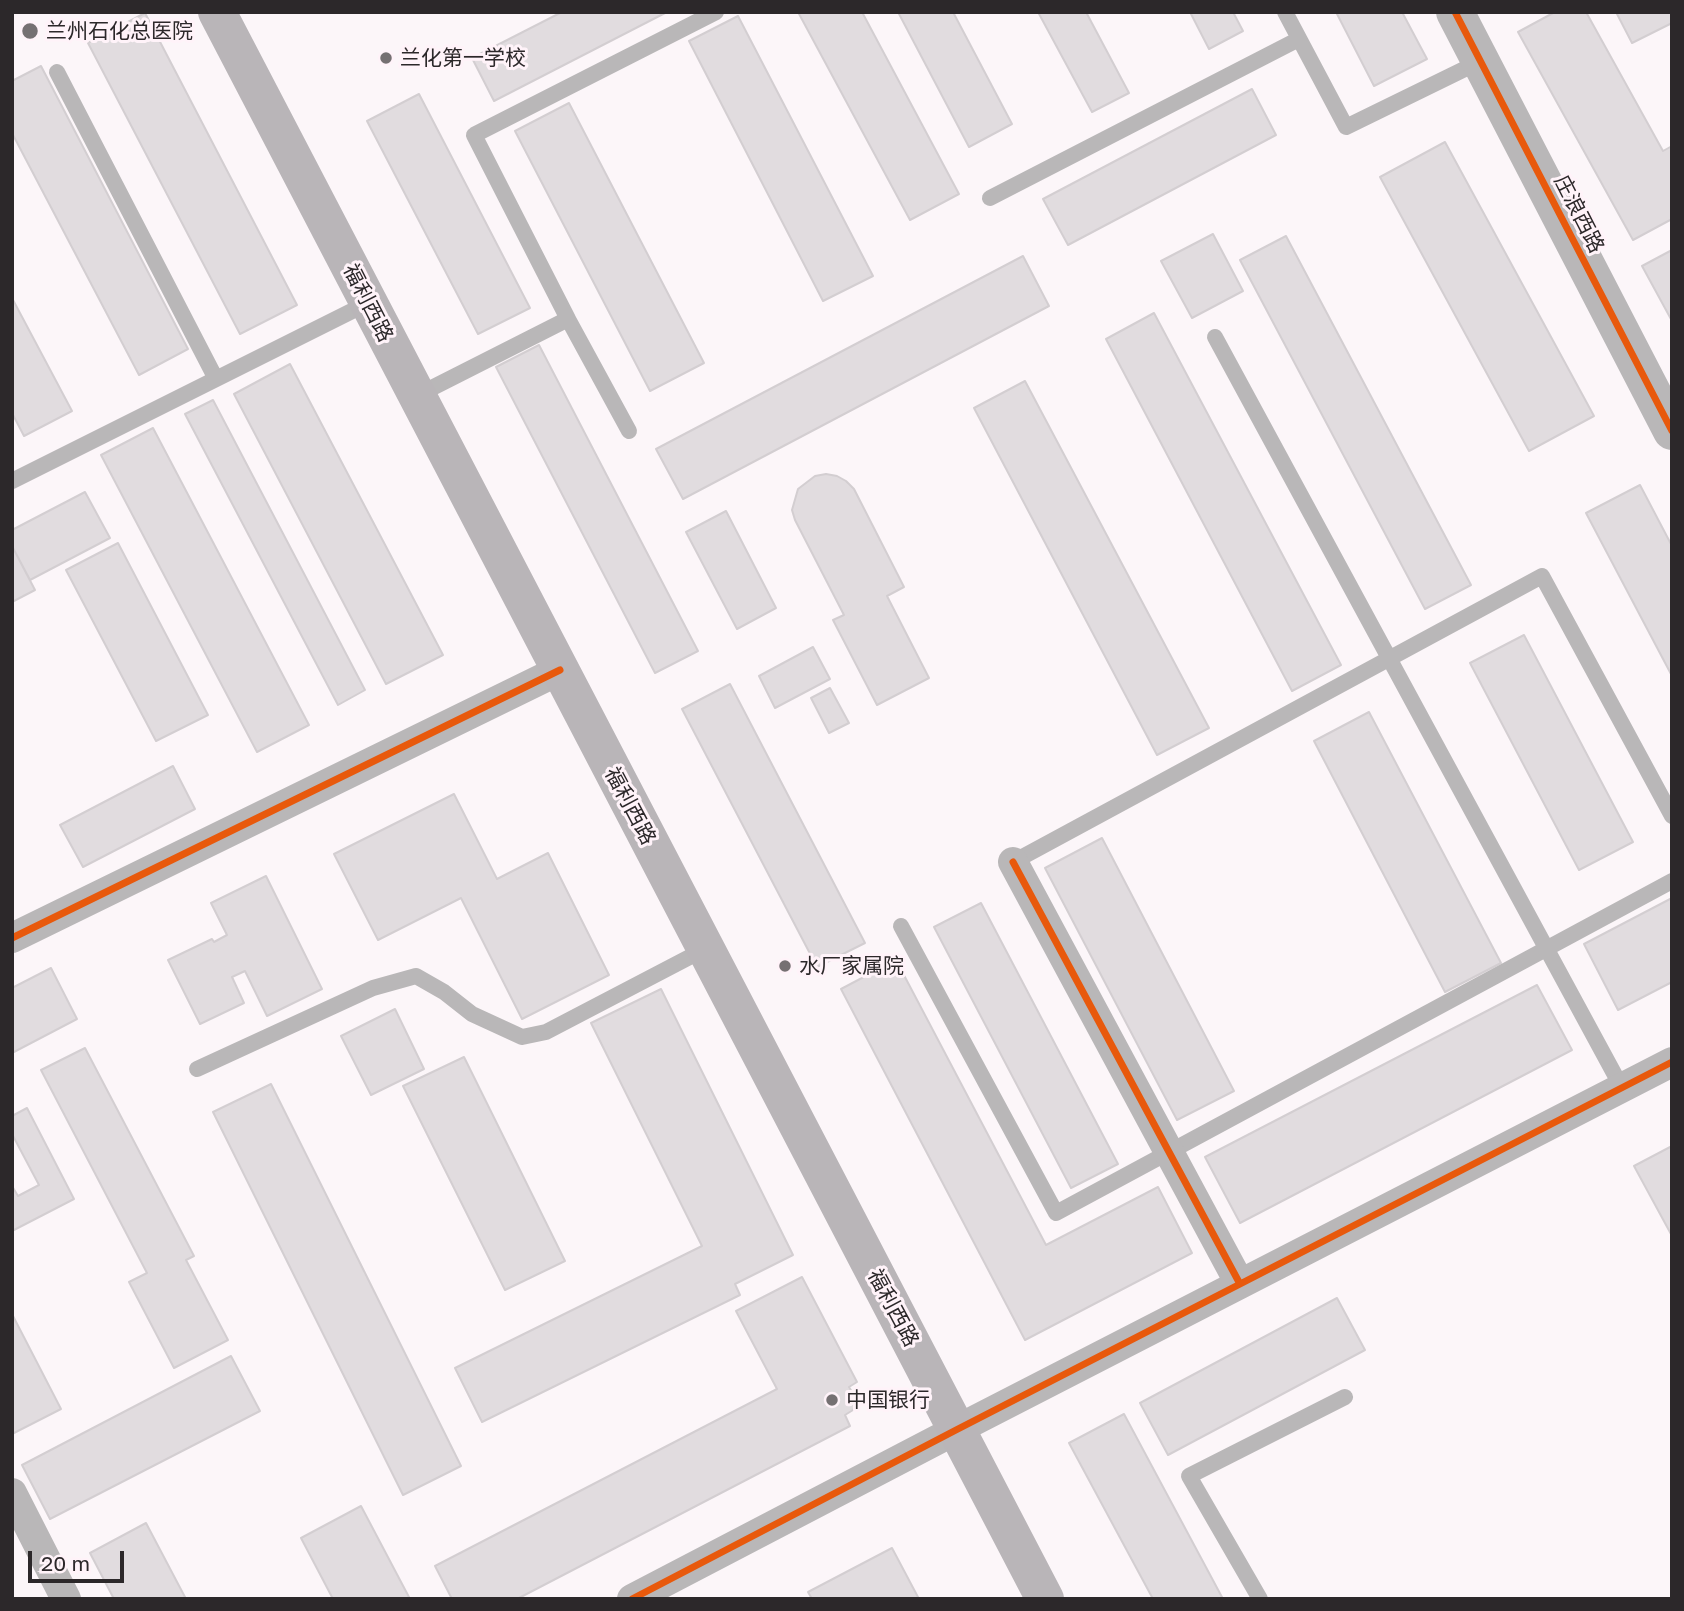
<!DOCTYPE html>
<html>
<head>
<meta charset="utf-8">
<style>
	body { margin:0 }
	#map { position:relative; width:1684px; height:1611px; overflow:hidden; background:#fcf6f9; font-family:"Golos Text",sans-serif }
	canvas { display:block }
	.frame { position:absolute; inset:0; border:14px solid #2c282a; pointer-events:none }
	.scale { position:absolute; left:28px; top:1551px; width:96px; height:32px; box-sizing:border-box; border:4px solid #2c282a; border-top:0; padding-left:9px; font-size:21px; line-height:24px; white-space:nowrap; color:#2c282a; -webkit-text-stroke:5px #fff3f9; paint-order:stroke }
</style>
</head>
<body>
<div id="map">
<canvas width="1684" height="1611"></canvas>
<div class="frame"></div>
<div class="scale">20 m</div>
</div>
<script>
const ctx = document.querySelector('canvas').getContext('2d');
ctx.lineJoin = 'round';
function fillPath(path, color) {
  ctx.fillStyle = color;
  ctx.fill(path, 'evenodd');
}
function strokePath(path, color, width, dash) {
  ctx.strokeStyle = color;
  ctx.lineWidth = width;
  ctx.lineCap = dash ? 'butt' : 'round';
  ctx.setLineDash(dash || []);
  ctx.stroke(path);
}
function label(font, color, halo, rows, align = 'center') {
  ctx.font = font + ' "Golos Text","Noto Sans SC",sans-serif';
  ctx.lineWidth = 6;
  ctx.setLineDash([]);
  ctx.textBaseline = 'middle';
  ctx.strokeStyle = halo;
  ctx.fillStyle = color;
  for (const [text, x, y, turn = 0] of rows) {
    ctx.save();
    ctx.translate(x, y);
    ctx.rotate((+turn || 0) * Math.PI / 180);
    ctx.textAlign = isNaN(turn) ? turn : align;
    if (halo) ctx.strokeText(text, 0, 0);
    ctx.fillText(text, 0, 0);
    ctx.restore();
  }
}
const building = new Path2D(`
	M 562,12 L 667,12 L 494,101 L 472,58 Z
	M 798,12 L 862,12 L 959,194 L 910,220 Z
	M 898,12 L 953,12 L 1012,124 L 969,147 Z
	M 1038,12 L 1086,12 L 1129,93 L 1092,112 Z
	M 1190,12 L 1233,12 L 1243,31 L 1209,49 Z
	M 1336,12 L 1402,12 L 1427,59 L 1374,86 Z
	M 1555,12 L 1586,12 L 1663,151 L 1672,146 L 1672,219 L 1633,240 L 1518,32 Z
	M 1616,12 L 1672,12 L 1672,23 L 1632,43 Z
	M 145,13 L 297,305 L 240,334 L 88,43 Z
	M 738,16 L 873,276 L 823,301 L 689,41 Z
	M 41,66 L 188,349 L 139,375 L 12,133 L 12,81 Z
	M 1252,89 L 1276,135 L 1068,245 L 1043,199 Z
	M 419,94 L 530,308 L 478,334 L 367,121 Z
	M 569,103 L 704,363 L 650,391 L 515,131 Z
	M 1445,142 L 1594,416 L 1529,451 L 1380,177 Z
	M 1213,234 L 1243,291 L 1192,318 L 1161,261 Z
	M 1286,236 L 1471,585 L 1425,609 L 1240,260 Z
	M 1672,250 L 1672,321 L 1642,266 Z
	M 1023,256 L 1049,306 L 683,499 L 656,449 Z
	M 12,298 L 72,411 L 24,436 L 12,413 Z
	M 1154,313 L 1341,665 L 1292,691 L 1106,339 Z
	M 539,345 L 698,651 L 655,673 L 496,367 Z
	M 290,364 L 443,655 L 386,684 L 234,394 Z
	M 1025,381 L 1209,728 L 1157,755 L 974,408 Z
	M 213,400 L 365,690 L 338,705 L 185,414 Z
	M 153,428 L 309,725 L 257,752 L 101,455 Z
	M 826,474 L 837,476 L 846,481 L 854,489 L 904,587 L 887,596 L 929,678 L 877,705 L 833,620 L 844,615 L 795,520 L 792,510 L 798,489 L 815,476 Z
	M 1640,485 L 1672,546 L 1672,676 L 1586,513 Z
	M 85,492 L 110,538 L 30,580 L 12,546 L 12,530 Z
	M 726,511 L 776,608 L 737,629 L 686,532 Z
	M 118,543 L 208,715 L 156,741 L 66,570 Z
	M 12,546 L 35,590 L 12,602 Z
	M 1524,635 L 1633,842 L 1579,870 L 1470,663 Z
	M 813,647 L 830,679 L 775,708 L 759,676 Z
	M 730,684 L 865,943 L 817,967 L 682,709 Z
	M 830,688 L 849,723 L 829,733 L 811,698 Z
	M 1369,712 L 1501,963 L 1445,992 L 1314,741 Z
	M 173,766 L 195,809 L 83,867 L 60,825 Z
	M 454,794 L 497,879 L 548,853 L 609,975 L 522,1019 L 461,898 L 378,940 L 334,854 Z
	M 1102,838 L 1234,1091 L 1177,1120 L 1045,868 Z
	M 266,876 L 322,989 L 267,1016 L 245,971 L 232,977 L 244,1003 L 200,1024 L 168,960 L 212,939 L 214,942 L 227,935 L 211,903 Z
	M 1672,898 L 1672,982 L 1618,1010 L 1584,944 Z
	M 981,903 L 1118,1164 L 1071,1188 L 934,927 Z
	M 896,960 L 1046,1245 L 1158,1187 L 1192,1253 L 1025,1340 L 841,989 Z
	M 51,968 L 77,1019 L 12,1053 L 12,988 Z
	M 1537,985 L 1572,1050 L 1240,1223 L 1205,1157 Z
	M 661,989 L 793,1255 L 735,1284 L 740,1295 L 482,1422 L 455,1368 L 702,1246 L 591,1023 Z
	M 395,1009 L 424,1069 L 371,1095 L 341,1036 Z
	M 85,1048 L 194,1256 L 186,1260 L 228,1340 L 174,1368 L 129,1282 L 147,1273 L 41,1070 Z
	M 464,1057 L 565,1261 L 505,1290 L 403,1086 Z
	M 271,1084 L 461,1466 L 403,1495 L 213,1112 Z
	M 27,1108 L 74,1199 L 12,1231 L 12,1186 L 18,1196 L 39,1185 L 12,1134 L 12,1116 Z
	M 1672,1146 L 1672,1236 L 1634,1166 Z
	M 802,1277 L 857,1382 L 849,1387 L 857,1400 L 853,1410 L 845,1415 L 850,1426 L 517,1599 L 452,1599 L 435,1566 L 777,1389 L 736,1311 Z
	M 1337,1298 L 1365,1350 L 1168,1455 L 1140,1403 Z
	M 12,1314 L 61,1409 L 12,1434 Z
	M 231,1356 L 260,1411 L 50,1519 L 22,1465 Z
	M 1124,1414 L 1223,1599 L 1153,1599 L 1069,1443 Z
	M 361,1506 L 410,1599 L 333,1599 L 301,1538 Z
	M 146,1523 L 186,1599 L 114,1599 L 90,1553 Z
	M 892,1548 L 919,1599 L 812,1599 L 808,1592 Z`);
fillPath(building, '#e1dcdf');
strokePath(building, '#d3ced1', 2);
strokePath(new Path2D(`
	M 1285,12 L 1346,127 L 1481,61
	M 57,72 L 216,379
	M 990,198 L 1299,39
	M 568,319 L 629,431
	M 1215,337 L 1622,1088
	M 416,396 L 568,319 L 474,135 L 716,12
	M 12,481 L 368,303
	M 1013,862 L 1542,576 L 1672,816
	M 901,926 L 1056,1213 L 1672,881
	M 197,1069 L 373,988 L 416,976 L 444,992 L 472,1014 L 522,1037 L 546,1032 L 705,949
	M 1260,1599 L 1189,1476 L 1345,1397`), '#b9b7b8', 16);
strokePath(new Path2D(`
	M 1013,862 L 1240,1284
	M 12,938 L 560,670
	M 12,1493 L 66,1599
	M 632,1599 L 956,1430 L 1672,1062`), '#b9b7b8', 30);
strokePath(new Path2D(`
	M 1455,12 L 1672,431`), '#b9b7b8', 38);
strokePath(new Path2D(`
	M 217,12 L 1045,1599`), '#b9b5b8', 38);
strokePath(new Path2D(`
	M 1455,12 L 1672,431
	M 1013,862 L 1240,1284
	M 12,938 L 560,670
	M 632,1599 L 956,1430 L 1672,1062`), '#e8590c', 7);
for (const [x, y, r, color] of [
	[30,31,9,"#757072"],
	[386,58,7,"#757072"],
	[785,966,7,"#757072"],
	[832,1400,7,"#757072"]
]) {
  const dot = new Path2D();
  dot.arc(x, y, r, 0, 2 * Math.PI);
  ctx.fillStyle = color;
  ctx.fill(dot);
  strokePath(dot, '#fff3f9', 2.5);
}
label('21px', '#2c282a', '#fff3f9', [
	["兰州石化总医院",46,31],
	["兰化第一学校",400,58],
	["水厂家属院",799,966],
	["中国银行",846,1400]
], 'left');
label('21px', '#2c282a', '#fff3f9', [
	["庄浪西路",1579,214,63],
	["福利西路",368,303,63],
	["福利西路",630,806,62],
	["福利西路",893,1308,62]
]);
</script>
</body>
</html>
